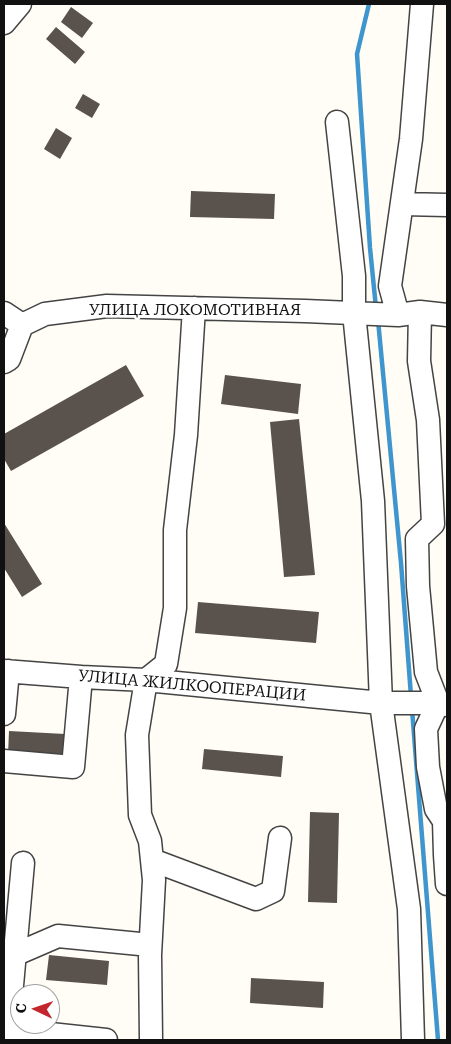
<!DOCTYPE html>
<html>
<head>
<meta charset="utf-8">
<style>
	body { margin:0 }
	#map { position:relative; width:451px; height:1044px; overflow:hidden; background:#fffdf5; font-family:"Roboto Serif",serif }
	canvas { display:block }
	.frame { position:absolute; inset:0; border:5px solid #111; pointer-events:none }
	.north { position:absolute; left:10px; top:984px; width:50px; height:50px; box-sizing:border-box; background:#fff; border:1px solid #a0a0a0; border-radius:50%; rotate:273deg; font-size:14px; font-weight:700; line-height:20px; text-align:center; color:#111 }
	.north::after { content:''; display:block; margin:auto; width:18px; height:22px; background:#c4262e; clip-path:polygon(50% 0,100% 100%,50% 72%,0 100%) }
</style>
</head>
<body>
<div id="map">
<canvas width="451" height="1044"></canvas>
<div class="frame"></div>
<div class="north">С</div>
</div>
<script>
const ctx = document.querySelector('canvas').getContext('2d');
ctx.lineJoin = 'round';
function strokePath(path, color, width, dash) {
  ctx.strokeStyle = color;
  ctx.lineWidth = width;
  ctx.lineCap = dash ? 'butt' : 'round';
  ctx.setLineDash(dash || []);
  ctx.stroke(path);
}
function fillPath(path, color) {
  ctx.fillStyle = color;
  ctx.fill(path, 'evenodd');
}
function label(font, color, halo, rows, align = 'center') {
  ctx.font = font + ' "Roboto Serif",serif';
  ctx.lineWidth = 5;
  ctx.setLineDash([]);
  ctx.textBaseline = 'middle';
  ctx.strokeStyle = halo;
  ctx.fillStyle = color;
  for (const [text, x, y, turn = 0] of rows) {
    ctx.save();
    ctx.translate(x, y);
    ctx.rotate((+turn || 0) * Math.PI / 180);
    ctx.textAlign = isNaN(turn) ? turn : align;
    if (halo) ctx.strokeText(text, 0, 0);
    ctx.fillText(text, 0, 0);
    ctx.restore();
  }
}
strokePath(new Path2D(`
	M 369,4 L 357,54 L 370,248 L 376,308
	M 378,320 L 401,563 L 411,696
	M 412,709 L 438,1040`), '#3f96cf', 4.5);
fillPath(new Path2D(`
	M 71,7 L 93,23 L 82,38 L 61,22 Z
	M 56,27 L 85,52 L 75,64 L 46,39 Z
	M 83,94 L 100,104 L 92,118 L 75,108 Z
	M 56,128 L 72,138 L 60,159 L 44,149 Z
	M 191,191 L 275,194 L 274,219 L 190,217 Z
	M 126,365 L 144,396 L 11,471 L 4,459 L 4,434 Z
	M 225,375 L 301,384 L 298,414 L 221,404 Z
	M 299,419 L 315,575 L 284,577 L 270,422 Z
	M 4,523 L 42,584 L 22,597 L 4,568 Z
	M 198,602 L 319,612 L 316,643 L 195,633 Z
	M 9,731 L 65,734 L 64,757 L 8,755 Z
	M 204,749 L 283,756 L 281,777 L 202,769 Z
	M 310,812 L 339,813 L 337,903 L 308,902 Z
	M 49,955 L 109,961 L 107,985 L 46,980 Z
	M 251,978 L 324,982 L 323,1008 L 250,1003 Z`), '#5a524d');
const minor = new Path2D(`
	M 4,23 L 20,4
	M 337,122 L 354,276 L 354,313 L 373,501 L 381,703 L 409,909 L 413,1040
	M 402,204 L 447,205
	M 420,312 L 419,361 L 428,420 L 433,524 L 417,539 L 418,586 L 426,672 L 438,703 L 426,729 L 428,767 L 436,809 L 444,821 L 445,855 L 447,884
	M 4,313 L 22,325
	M 398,315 L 390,286 L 411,139 L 422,4
	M 4,362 L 9,359 L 22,325 L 45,314 L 107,306 L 305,311 L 398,315 L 420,312 L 447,315
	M 4,671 L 81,677 L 146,680 L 381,703 L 438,703 L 447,705
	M 4,714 L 8,671
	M 4,761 L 73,767 L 81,677
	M 152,860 L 256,899 L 273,891 L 280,838
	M 14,955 L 58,936 L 150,945
	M 4,1029 L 106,1040
	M 8,1030 L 23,863
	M 151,1040 L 150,955 L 154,880 L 150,841 L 140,815 L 137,735 L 146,680 L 166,664 L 175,608 L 175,530 L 186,435 L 194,308`);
strokePath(minor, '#444', 25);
strokePath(minor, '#fff', 22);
label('16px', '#111', '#fff', [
	["УЛИЦА ЛОКОМОТИВНАЯ",195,310],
	["УЛИЦА ЖИЛКООПЕРАЦИИ",192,686,5]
]);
</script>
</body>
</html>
